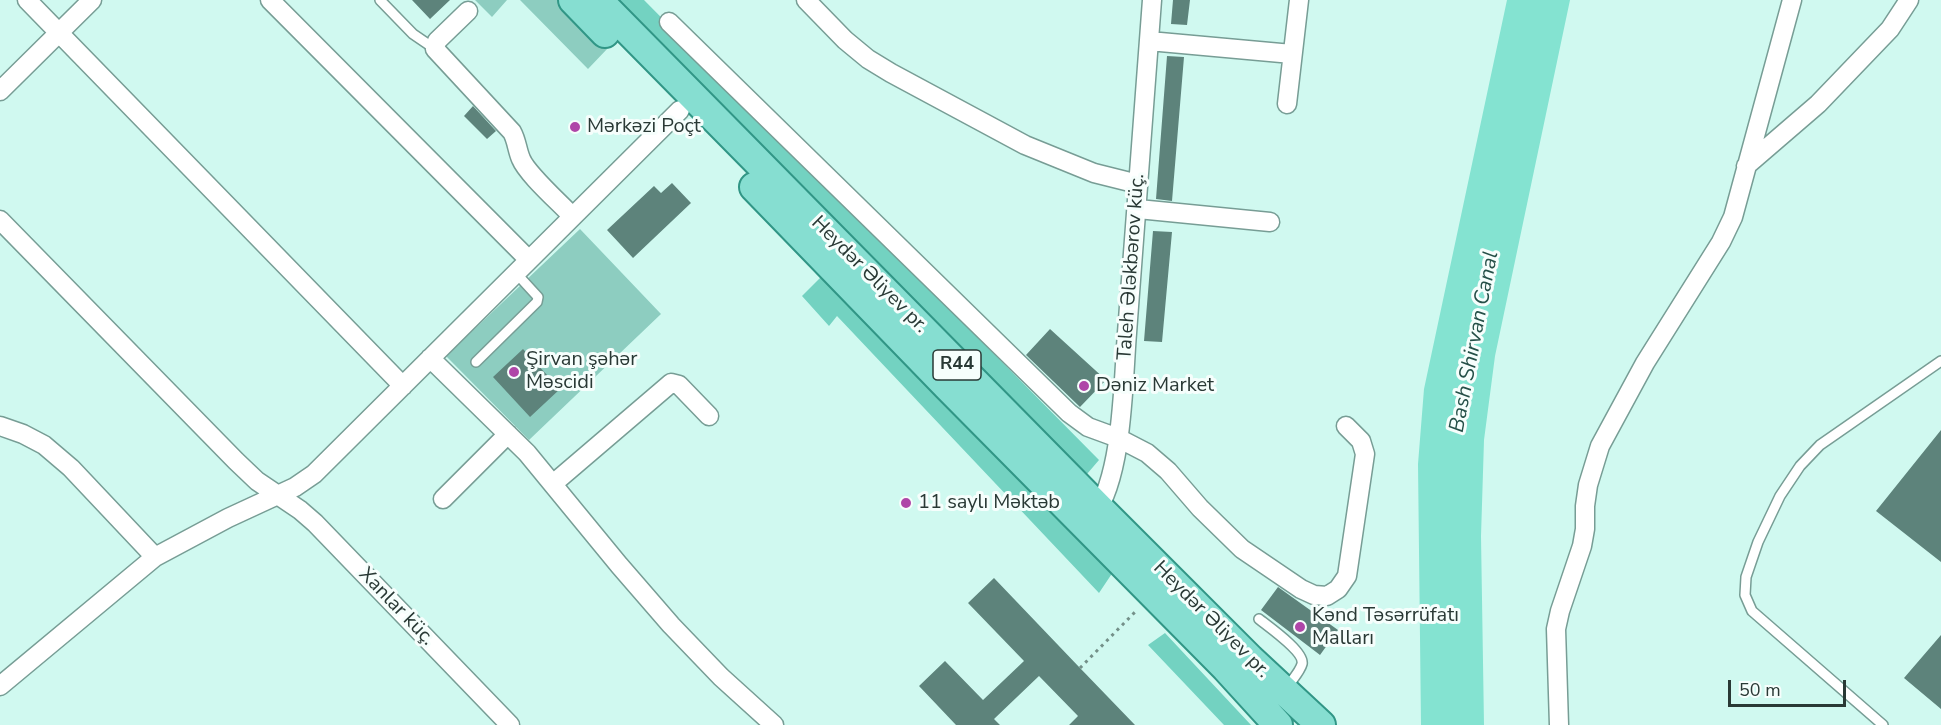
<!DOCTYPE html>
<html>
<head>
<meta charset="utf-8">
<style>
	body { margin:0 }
	#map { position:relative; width:1941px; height:725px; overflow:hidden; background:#d0f9f0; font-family:"Nunito Sans",sans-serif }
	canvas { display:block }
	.scale { position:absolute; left:1728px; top:680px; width:118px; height:27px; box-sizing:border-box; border:3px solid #293935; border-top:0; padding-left:8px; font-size:18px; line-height:21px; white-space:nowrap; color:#293935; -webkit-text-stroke:4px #f6fefc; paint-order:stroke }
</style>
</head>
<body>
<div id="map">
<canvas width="1941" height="725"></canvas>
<div class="scale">50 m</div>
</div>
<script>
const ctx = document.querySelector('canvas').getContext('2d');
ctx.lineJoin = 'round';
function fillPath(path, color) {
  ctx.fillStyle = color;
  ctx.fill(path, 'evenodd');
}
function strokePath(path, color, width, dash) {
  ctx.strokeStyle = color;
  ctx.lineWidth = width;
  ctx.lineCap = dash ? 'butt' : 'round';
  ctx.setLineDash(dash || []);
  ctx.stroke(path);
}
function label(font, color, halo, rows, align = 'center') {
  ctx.font = font + ' "Nunito Sans",sans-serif';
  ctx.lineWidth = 6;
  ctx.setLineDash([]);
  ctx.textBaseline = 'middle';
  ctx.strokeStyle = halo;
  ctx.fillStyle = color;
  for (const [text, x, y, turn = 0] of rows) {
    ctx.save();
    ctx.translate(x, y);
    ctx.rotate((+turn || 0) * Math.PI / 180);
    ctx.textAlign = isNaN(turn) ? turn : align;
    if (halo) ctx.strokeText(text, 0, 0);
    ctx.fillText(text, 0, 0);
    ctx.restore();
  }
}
fillPath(new Path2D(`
	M 475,0 L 507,0 L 492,17 Z
	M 520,0 L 561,0 L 608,48 L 588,69 Z
	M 580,229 L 661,314 L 529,440 L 446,356 Z`), '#8dcdc0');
fillPath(new Path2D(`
	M 609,0 L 644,0 L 1099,460 L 1081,481 Z
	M 822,276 L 1113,572 L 1099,593 L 837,316 L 829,326 L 802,296 Z
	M 1165,633 L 1251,725 L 1224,725 L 1148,645 Z`), '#73d2c1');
fillPath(new Path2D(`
	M 1507,0 L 1570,0 L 1495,356 L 1484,440 L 1481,536 L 1484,725 L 1421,725 L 1418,464 L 1424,389 Z`), '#84e3d1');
fillPath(new Path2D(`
	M 412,0 L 450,0 L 430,19 Z
	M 1173,0 L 1190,0 L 1187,25 L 1171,24 Z
	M 1167,56 L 1184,57 L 1172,201 L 1156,199 Z
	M 473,106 L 496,131 L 487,139 L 464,116 Z
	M 672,183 L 691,203 L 633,258 L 607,230 L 654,186 L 661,193 Z
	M 1153,231 L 1172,232 L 1162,342 L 1144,341 Z
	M 1050,329 L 1106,380 L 1080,407 L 1026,355 Z
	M 523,349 L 560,389 L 530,417 L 493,377 Z
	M 1941,430 L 1941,562 L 1876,511 Z
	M 994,578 L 1080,668 L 1135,725 L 1069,725 L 1078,716 L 1039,676 L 994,719 L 1000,725 L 956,725 L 919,686 L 945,661 L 983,700 L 1024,661 L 968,603 Z
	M 1278,587 L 1338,630 L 1320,655 L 1261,610 Z
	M 1941,635 L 1941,709 L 1904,678 Z`), '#5d837b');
const lane = new Path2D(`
	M 380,0 L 413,34 L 435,49
	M 476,362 L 537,302 L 538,297 L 516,273
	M 1259,619 C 1269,627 1305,652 1302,664 C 1300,672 1290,682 1286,689
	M 1883,725 L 1752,611 L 1745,595 L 1746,577 L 1758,542 L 1780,496 L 1800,466 L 1820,445 L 1941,361`);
const street = new Path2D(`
	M 27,0 L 403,386
	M 270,0 L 528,259
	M 806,0 L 845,40 L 868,59 L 891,73 L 1025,145 L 1094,173 L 1138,184
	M 468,11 L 437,41 L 435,49 L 512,132 C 517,141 517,150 521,159 C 527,174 560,203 572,216
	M 669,22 L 1069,413 L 1088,427 L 1118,438 L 1147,453 L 1168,471 L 1200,508 L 1242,549 L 1301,589 L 1314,595 L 1327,596 L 1338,589 L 1347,576 L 1365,454 L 1361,441 L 1346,426
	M 1149,41 L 1292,54
	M 0,91 L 92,0
	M 1287,104 L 1299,0
	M 1746,166 L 1818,104 L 1890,29 L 1909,0
	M 1138,209 L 1270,222
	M 0,220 L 236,461 L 257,481 L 300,510 L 315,523 L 510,725
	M 430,358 L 527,453 L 619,565 L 671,625 L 721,677 L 774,725
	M 0,426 L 23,434 L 44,445 L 71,468 L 155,557
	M 554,483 L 671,383 L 679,385 L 709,416
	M 443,499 L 508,434
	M 1094,515 C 1123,475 1123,383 1127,333 C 1136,222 1143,111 1152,0
	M 0,686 L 155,557 L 228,518 L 295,487 L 314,474 L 680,110
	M 1559,725 L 1556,629 L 1560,611 L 1582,546 L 1585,529 L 1585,506 L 1588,485 L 1600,446 L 1645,363 L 1721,242 L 1733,217 L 1792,0`);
const primary = new Path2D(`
	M 573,0 L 605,33
	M 598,0 L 1099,508 L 1250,659 L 1321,725
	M 754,187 L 947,386 L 1226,668 L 1278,725`);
strokePath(lane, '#779d95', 12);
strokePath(street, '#779d95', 21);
strokePath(primary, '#319686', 32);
strokePath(new Path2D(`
	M 1080,668 L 1137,610`), '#749089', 3, [3, 4.5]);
strokePath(lane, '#fff', 9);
strokePath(street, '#fff', 18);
strokePath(primary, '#86ded1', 28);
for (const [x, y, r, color] of [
	[575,127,6,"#af46a8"],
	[514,372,6,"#af46a8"],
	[1084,386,6,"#af46a8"],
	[906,503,6,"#af46a8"],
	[1300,627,6,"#af46a8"]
]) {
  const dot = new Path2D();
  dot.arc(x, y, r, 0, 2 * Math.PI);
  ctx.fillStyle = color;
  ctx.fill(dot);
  strokePath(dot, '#f6fefc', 2);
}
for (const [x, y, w] of [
	[957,365,48]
]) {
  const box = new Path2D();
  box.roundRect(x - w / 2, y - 15, w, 30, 4.5);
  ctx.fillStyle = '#f6fefc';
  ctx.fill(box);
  strokePath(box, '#293935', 1.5);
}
label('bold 18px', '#293935', null, [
	["R44",957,365]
]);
label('20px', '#293935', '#f6fefc', [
	["Mərkəzi Poçt",587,127],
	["Şirvan şəhər",526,360],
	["Məscidi",526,383],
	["Dəniz Market",1096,386],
	["11 saylı Məktəb",918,503],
	["Kənd Təsərrüfatı",1312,616],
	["Malları",1312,639]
], 'left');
label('20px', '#293935', '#f6fefc', [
	["Taleh Ələkbərov küç.",1132,267,-86],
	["Heydər Əliyev pr.",869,275,45],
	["Xanlar küç.",396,607,46],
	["Heydər Əliyev pr.",1211,620,45]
]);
label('italic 21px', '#255048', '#f6fefc', [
	["Bash Shirvan Canal",1475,342,-79]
]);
</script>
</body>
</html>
